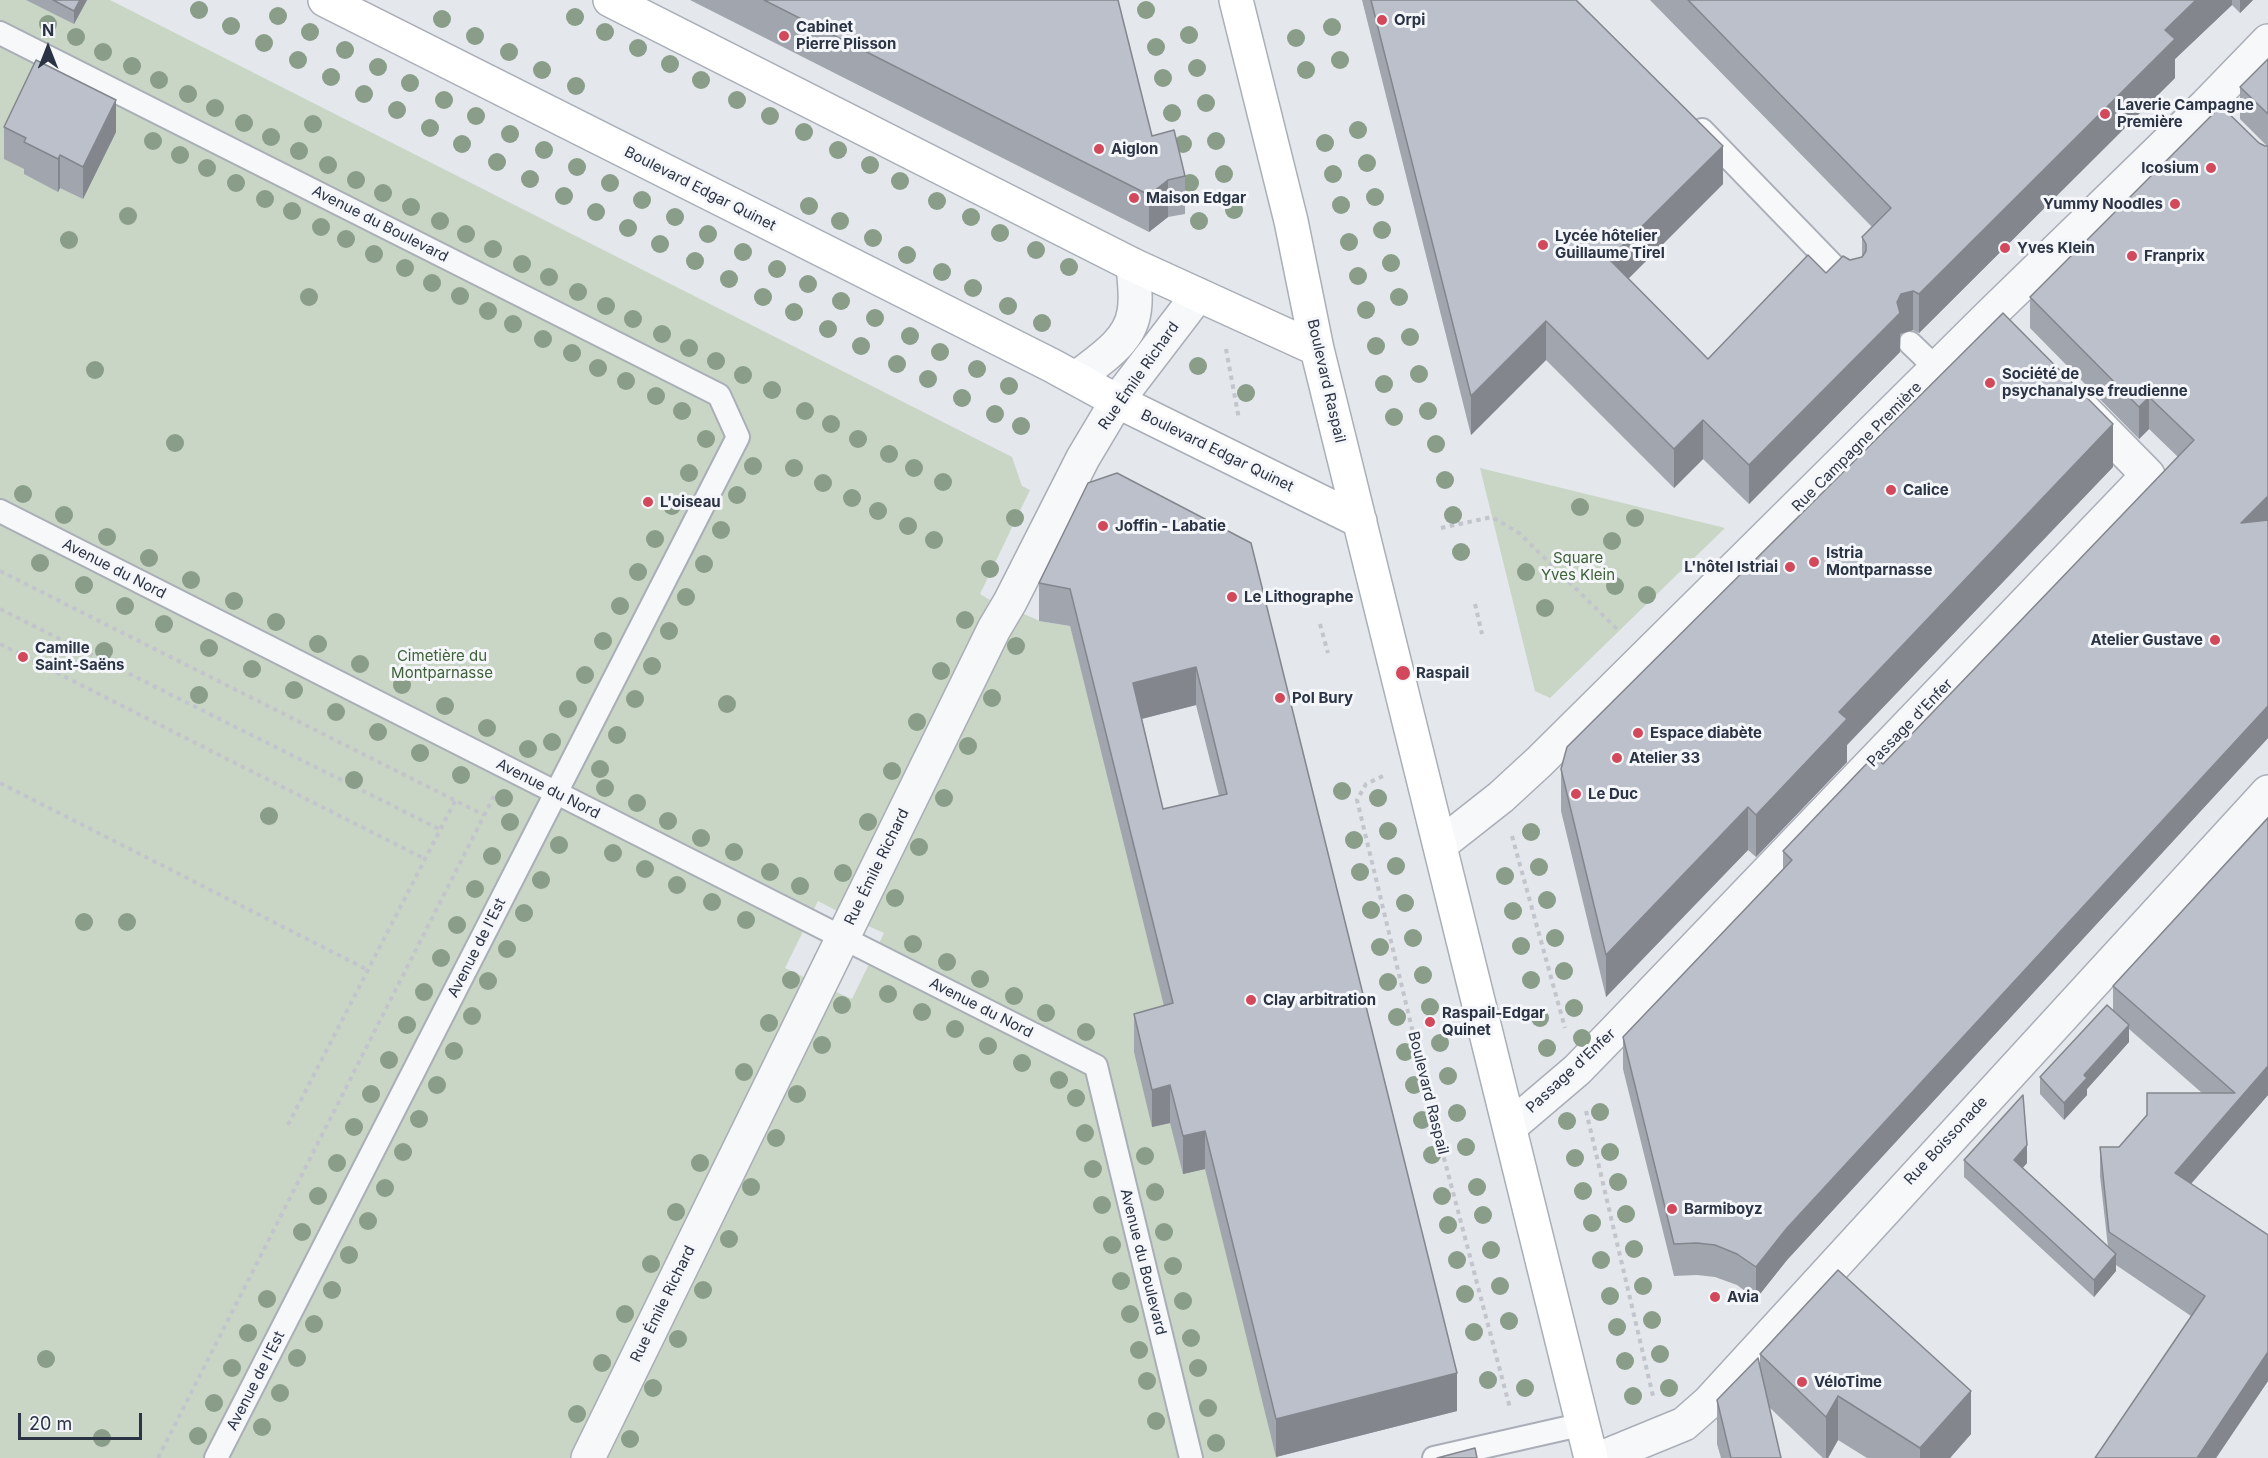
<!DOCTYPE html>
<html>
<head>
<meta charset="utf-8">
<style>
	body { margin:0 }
	#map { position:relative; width:2268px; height:1458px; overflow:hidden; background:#e4e7ec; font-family:Inter,sans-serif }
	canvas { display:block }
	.north { position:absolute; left:18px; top:18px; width:60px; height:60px; -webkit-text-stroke:4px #f4f6f9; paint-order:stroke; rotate:0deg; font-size:16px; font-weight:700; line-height:24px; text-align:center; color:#2b3445 }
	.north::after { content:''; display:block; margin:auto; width:21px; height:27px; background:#2b3445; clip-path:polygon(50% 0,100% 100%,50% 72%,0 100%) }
	.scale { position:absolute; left:18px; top:1413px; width:124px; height:27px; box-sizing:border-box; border:3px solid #2b3445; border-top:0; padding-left:8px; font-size:18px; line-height:21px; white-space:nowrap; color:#2b3445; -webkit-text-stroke:4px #f4f6f9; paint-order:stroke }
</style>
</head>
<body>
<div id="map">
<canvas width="2268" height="1458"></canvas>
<div class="north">N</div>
<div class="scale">20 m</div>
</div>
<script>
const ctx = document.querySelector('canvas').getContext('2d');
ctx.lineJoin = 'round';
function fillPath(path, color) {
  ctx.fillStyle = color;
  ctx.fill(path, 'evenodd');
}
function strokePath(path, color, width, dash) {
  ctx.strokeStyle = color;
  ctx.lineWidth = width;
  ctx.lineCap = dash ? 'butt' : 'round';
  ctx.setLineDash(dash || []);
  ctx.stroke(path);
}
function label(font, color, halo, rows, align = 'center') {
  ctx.font = font + ' Inter,sans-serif';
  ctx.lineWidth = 6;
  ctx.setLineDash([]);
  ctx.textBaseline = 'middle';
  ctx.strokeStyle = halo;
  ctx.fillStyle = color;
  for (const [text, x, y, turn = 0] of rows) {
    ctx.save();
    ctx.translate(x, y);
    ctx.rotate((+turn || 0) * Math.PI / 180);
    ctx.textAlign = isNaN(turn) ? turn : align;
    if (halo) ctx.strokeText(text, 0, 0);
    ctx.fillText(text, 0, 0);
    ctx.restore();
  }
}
fillPath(new Path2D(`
	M 0,0 L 110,0 L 1012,457 L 1022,486 L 1030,490 L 980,594 L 990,600 L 837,911 L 818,901 L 785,968 L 806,978 L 571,1458 L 0,1458 Z
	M 1480,468 L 1725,528 L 1550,698 L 1535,691 Z
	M 1019,612 L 1040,621 L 1070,626 L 1278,1458 L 605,1458 L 834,991 L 852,999 L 884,933 L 866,925 Z`), '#c9d6c5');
const lane = new Path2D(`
	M 0,33 L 719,395 L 738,437 L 216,1458
	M 1702,130 L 1853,286
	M 1910,343 L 1936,368
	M 0,511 L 1096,1066 L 1191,1458
	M 1434,1458 L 1584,1424`);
const street = new Path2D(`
	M 1076,378 C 1098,361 1130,342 1134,312 C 1137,297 1134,280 1133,265
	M 1440,845 L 1501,797 L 1539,762 L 1990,315 L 2206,105 L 2268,41
	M 1510,1127 L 1577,1070 L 1614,1032 L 2148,475 L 2082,408
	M 588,1458 L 994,629 L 1010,602 L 1083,458 L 1117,401 L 1198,295
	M 1601,1458 L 1684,1424 L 1709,1402 L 2268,792`);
const secondary = new Path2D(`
	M 325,0 L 1051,365 L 1117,401 L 1360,521
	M 610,0 L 1133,265 L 1317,349
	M 1236,0 L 1291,221 L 1317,349 L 1591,1458`);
strokePath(lane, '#a9aeb7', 26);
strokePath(street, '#a9aeb7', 36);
strokePath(secondary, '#a9aeb7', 36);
strokePath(new Path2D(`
	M 1226,349 L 1239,419
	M 1441,528 L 1492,517 L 1519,533 L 1618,630
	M 0,571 L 484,815
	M 1475,604 L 1482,634
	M 0,609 L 441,830
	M 1320,624 L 1328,653
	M 0,644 L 425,859
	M 1383,776 L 1366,784 L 1357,800 L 1435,1124 L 1510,1408
	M 0,783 L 368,970
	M 1512,836 L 1565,1028
	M 1586,1111 L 1653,1396
	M 288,1125 L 455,801
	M 158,1458 L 494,796`), '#c2c5cb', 4, [4.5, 4.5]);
strokePath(lane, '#f7f8fa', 22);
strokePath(street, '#f7f8fa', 33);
strokePath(secondary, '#fff', 33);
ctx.fillStyle = '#899d89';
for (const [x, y] of [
	[199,10],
	[1146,10],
	[278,16],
	[575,17],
	[442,19],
	[48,24],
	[231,26],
	[1332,27],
	[310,32],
	[605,32],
	[1189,35],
	[475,36],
	[76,37],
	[1296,38],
	[264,43],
	[1156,47],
	[638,48],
	[345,50],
	[103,52],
	[509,52],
	[298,60],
	[1340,60],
	[670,64],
	[132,66],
	[378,67],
	[1197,68],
	[542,70],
	[1306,70],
	[331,77],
	[1163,78],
	[159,80],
	[701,80],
	[410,83],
	[576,86],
	[188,94],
	[364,94],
	[444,100],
	[737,100],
	[1206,103],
	[215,108],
	[397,110],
	[1172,113],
	[476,116],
	[770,116],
	[244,123],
	[313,124],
	[430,128],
	[1358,130],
	[804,132],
	[510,134],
	[271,137],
	[153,141],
	[1216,141],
	[1325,143],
	[462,144],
	[1183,144],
	[544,150],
	[838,150],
	[299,151],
	[180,155],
	[497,162],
	[1367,163],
	[328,165],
	[870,165],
	[577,167],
	[207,168],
	[1224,174],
	[1333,174],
	[530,179],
	[356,180],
	[900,181],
	[236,183],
	[610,183],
	[1190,183],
	[383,193],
	[564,196],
	[1375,197],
	[265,199],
	[642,200],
	[937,201],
	[1341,205],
	[809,206],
	[411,207],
	[1234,210],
	[292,211],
	[596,212],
	[128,216],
	[675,217],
	[971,217],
	[440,221],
	[840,221],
	[1199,221],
	[321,227],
	[628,228],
	[1382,230],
	[1000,233],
	[466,234],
	[708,234],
	[873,238],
	[346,239],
	[69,240],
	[1349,242],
	[660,244],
	[493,249],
	[1036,250],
	[743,252],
	[374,254],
	[907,255],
	[695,261],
	[1391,263],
	[522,264],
	[1069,267],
	[405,268],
	[777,269],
	[942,272],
	[1358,276],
	[549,277],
	[729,279],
	[432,283],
	[808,284],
	[973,288],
	[578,292],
	[460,296],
	[309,297],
	[763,297],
	[1399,297],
	[841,301],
	[606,306],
	[1008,306],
	[1366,310],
	[488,311],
	[794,312],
	[875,318],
	[633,319],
	[1042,323],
	[513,324],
	[828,329],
	[662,334],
	[910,336],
	[1410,337],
	[543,339],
	[861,346],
	[1376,346],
	[689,348],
	[940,352],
	[572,353],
	[716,361],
	[897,364],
	[1198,366],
	[598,368],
	[977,369],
	[95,370],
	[1419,374],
	[743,375],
	[928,379],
	[626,381],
	[1384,384],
	[1009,386],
	[772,390],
	[1246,393],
	[656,396],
	[962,398],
	[682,411],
	[805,411],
	[1428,411],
	[995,414],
	[1394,417],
	[831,424],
	[1021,426],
	[706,439],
	[858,439],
	[175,443],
	[1436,444],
	[889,454],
	[753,466],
	[794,468],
	[914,468],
	[689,473],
	[1445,480],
	[943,482],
	[823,483],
	[23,494],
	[737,495],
	[852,498],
	[672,506],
	[1580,507],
	[878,511],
	[64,515],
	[1453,515],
	[1015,518],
	[1635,518],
	[908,526],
	[721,530],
	[107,537],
	[655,539],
	[934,540],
	[1612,541],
	[1461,552],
	[149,558],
	[40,563],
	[704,564],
	[990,569],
	[638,572],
	[1526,572],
	[191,580],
	[84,585],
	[1615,586],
	[1647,595],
	[686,597],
	[234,601],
	[125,606],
	[620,606],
	[1545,608],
	[965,620],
	[276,622],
	[164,624],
	[669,631],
	[603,641],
	[318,644],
	[1016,646],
	[209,648],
	[104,651],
	[360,664],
	[652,666],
	[252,669],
	[941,671],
	[585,675],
	[402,685],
	[294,690],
	[199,695],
	[992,698],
	[635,699],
	[727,704],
	[445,706],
	[568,709],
	[336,712],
	[917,722],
	[487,728],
	[378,732],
	[617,735],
	[552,742],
	[968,746],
	[528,749],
	[420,753],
	[600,769],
	[892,771],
	[461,775],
	[354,780],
	[605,788],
	[1342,791],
	[504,798],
	[944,798],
	[1378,798],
	[637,803],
	[269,816],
	[668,821],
	[510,822],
	[868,822],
	[1388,831],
	[1531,832],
	[701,838],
	[1354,840],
	[559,845],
	[919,847],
	[734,852],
	[613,853],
	[492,856],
	[1396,866],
	[1539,867],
	[645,869],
	[770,872],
	[1360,872],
	[843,873],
	[1505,876],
	[541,880],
	[677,885],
	[800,886],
	[475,889],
	[895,898],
	[1547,900],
	[712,902],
	[1405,903],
	[1371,910],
	[1513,911],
	[524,913],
	[746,920],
	[84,922],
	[127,922],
	[457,925],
	[1413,938],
	[1555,938],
	[913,944],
	[1521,946],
	[1380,947],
	[507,949],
	[441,958],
	[947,962],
	[1564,971],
	[1423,975],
	[980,979],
	[791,980],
	[1531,980],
	[488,981],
	[1388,982],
	[424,992],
	[888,994],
	[1014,996],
	[842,1005],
	[1430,1007],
	[1574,1008],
	[922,1012],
	[1046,1013],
	[472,1016],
	[1397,1017],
	[1540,1018],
	[769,1023],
	[407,1025],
	[955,1029],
	[1086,1032],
	[1582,1038],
	[1440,1043],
	[822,1045],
	[988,1046],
	[1547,1048],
	[454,1051],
	[1405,1052],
	[389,1060],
	[1022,1063],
	[744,1072],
	[1448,1076],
	[1059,1080],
	[437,1085],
	[1414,1085],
	[371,1094],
	[797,1094],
	[1076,1098],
	[1600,1112],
	[1457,1113],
	[419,1119],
	[1422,1120],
	[1567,1121],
	[354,1127],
	[1085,1133],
	[776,1138],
	[1466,1147],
	[403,1152],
	[1610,1152],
	[1432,1155],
	[1145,1156],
	[1575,1158],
	[337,1163],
	[700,1163],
	[1093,1169],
	[1618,1182],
	[751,1187],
	[1477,1187],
	[385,1188],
	[1583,1191],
	[1155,1192],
	[318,1196],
	[1442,1196],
	[1102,1205],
	[676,1212],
	[1626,1214],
	[1483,1215],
	[368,1221],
	[1592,1223],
	[1448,1225],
	[302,1232],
	[1164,1232],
	[729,1239],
	[1112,1245],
	[1634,1249],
	[1491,1250],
	[349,1255],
	[1457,1260],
	[1601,1260],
	[651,1264],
	[1173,1266],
	[1121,1281],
	[1500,1286],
	[1643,1286],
	[332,1290],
	[703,1290],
	[1465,1294],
	[1610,1296],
	[267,1299],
	[1183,1301],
	[625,1314],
	[1130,1314],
	[1652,1320],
	[1509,1321],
	[314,1324],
	[1617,1327],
	[1474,1332],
	[248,1333],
	[1191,1338],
	[678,1339],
	[1139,1350],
	[1660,1354],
	[297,1358],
	[46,1359],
	[1625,1361],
	[602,1363],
	[232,1368],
	[1198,1368],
	[1488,1380],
	[1147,1381],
	[653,1388],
	[1525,1388],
	[1669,1388],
	[280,1393],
	[1633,1396],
	[214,1403],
	[1208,1408],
	[577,1414],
	[1156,1421],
	[262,1427],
	[198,1436],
	[102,1438],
	[630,1439],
	[1216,1443]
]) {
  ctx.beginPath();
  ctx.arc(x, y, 9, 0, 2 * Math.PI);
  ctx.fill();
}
fillPath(new Path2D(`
	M 26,0 L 87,0 L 74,24 Z
	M 690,0 L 1118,0 L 1152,136 L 1185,176 L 1185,214 L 1168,217 L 1149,232 Z
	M 1362,0 L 1576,0 L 1723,184 L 1628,279 L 1708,359 L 1826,273 L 1850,260 L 1862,257 L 1862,237 L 1872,227 L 1650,0 L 2253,0 L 2240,13 L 2232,5 L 2175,59 L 2175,78 L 1919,333 L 1913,330 L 1901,333 L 1900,352 L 1749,504 L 1703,459 L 1674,488 L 1546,360 L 1471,435 Z
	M 2268,59 L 2268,738 L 1787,1260 L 1756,1299 L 1737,1285 L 1715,1277 L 1697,1275 L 1674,1276 L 1623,1069 L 1623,1037 L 1783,869 L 1783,851 L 1883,764 L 2178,457 L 2149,429 L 2139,439 L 2030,328 L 2030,297 L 2259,143 L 2265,146 L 2267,146 L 2240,119 L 2240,87 Z
	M 4,127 L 116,132 L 83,199 L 60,188 L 58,192 L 24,174 L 24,169 L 4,159 Z
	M 2113,467 L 1847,745 L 1847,762 L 1756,857 L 1748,850 L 1606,997 L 1561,811 L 1561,769 Z
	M 1251,543 L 1457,1411 L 1276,1457 L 1205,1169 L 1183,1174 L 1170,1123 L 1152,1127 L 1134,1052 L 1134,1014 L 1164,1006 L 1070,626 L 1039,621 L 1039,583 ZM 1196,705 L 1219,796 L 1163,809 L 1142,719 Z
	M 2113,986 L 2268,1095 L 2191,1184 L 2268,1381 L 2216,1458 L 2095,1458 L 2191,1316 L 2116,1265 L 2116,1271 L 2094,1297 L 1964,1177 L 1964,1160 L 2027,1163 L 2022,1168 L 2108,1247 L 2100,1176 L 2100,1147 L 2119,1147 L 2202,1093 L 2129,1029 L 2129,1042 L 2087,1089 L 2087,1095 L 2064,1120 L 2040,1094 L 2040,1077 L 2113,1011 Z
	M 1760,1354 L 1971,1434 L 1950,1458 L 1867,1458 L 1838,1440 L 1828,1458 L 1823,1458 L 1769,1407 L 1781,1458 L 1721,1458 L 1717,1444 L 1717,1400 L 1760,1366 Z`), '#a1a5ae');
fillPath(new Path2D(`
	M 80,0 L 87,0 L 74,24 L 74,11 Z
	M 2196,0 L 2232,0 L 2232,5 L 2175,59 L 2175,78 L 1919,333 L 1919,294 L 2165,30 Z
	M 2240,0 L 2253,0 L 2240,13 Z
	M 116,100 L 116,132 L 83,199 L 83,167 Z
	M 1723,146 L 1723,184 L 1609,298 L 1609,259 Z
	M 60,155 L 60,188 L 58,192 L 58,159 Z
	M 1168,180 L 1168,217 L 1149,232 L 1149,195 Z
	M 1913,291 L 1913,330 L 1900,334 L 1900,352 L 1749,504 L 1749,465 L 1901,294 Z
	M 1546,321 L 1546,360 L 1471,435 L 1471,396 Z
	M 2149,397 L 2149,429 L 2139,439 L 2139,407 Z
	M 1703,420 L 1703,459 L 1674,488 L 1674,449 Z
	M 2113,424 L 2113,467 L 1847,745 L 1847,762 L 1756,857 L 1756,815 L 1839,712 Z
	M 2268,496 L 2268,527 L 2241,523 Z
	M 1196,667 L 1196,705 L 1133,721 L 1133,683 Z
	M 2268,706 L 2268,738 L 1787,1260 L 1756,1299 L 1756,1267 L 1787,1228 Z
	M 1748,807 L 1748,850 L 1606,997 L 1606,955 Z
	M 2129,1025 L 2129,1042 L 2087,1089 L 2087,1095 L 2064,1120 L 2064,1103 L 2084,1075 Z
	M 2268,1066 L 2268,1095 L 2175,1202 L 2175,1173 Z
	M 1170,1085 L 1170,1123 L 1152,1127 L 1152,1090 Z
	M 1205,1131 L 1205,1169 L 1183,1174 L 1183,1136 Z
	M 2027,1145 L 2027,1163 L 2014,1178 L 2014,1160 Z
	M 2116,1254 L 2116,1271 L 2094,1297 L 2094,1280 Z
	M 2268,1352 L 2268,1381 L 2216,1458 L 2197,1458 Z
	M 1457,1373 L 1457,1411 L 1276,1457 L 1276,1419 Z
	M 1971,1391 L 1971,1434 L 1950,1458 L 1920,1458 L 1920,1448 Z
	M 1838,1396 L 1838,1440 L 1828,1458 L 1826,1458 L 1826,1417 Z`), '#83868d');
const building = new Path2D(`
	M 53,0 L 80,0 L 74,11 Z
	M 764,0 L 1118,0 L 1152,136 L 1174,130 L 1185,176 L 1168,180 L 1149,195 Z
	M 1371,0 L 1576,0 L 1723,146 L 1609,259 L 1708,359 L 1808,255 L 1826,273 L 1843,256 L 1850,260 L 1862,257 L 1866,251 L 1866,244 L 1862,237 L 1891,208 L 1688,0 L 2196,0 L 2165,30 L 2175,39 L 1919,294 L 1913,291 L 1901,294 L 1897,302 L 1900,313 L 1749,465 L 1703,420 L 1674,449 L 1546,321 L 1471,396 Z
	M 2268,59 L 2268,114 L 2240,87 Z
	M 36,60 L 116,100 L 83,167 L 60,155 L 58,159 L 24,142 L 26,138 L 4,127 Z
	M 2221,106 L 2259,143 L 2265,146 L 2268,146 L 2268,496 L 2241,523 L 2268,520 L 2268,706 L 1787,1228 L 1756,1267 L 1737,1254 L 1715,1245 L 1697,1243 L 1674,1244 L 1623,1037 L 1792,860 L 1783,851 L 1874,756 L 1883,764 L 2194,440 L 2149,397 L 2139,407 L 2030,297 Z
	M 2003,313 L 2113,424 L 1839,712 L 1847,719 L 1756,815 L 1748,807 L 1606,955 L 1561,769 L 1567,747 Z
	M 1117,473 L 1251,543 L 1457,1373 L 1276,1419 L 1205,1131 L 1183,1136 L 1170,1085 L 1152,1090 L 1134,1014 L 1173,1003 L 1070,589 L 1039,583 L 1088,483 ZM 1196,667 L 1227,794 L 1163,809 L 1133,683 Z
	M 2268,818 L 2268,1066 L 2175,1173 L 2268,1235 L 2268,1352 L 2197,1458 L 2095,1458 L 2205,1296 L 2109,1232 L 2100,1147 L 2119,1147 L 2147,1115 L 2147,1093 L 2235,1093 L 2113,986 Z
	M 2107,1005 L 2129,1025 L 2084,1075 L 2087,1078 L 2064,1103 L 2040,1077 Z
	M 2023,1095 L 2027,1145 L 2014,1160 L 2116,1254 L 2094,1280 L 1964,1160 Z
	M 1838,1270 L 1971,1391 L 1920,1448 L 1838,1396 L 1826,1417 L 1760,1354 Z
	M 1758,1358 L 1781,1458 L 1731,1458 L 1717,1400 Z
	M 1475,1448 L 1477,1458 L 1437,1458 Z`);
fillPath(building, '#bbc0ca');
strokePath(building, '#83868d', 1.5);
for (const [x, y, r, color] of [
	[1382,20,6,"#d1495b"],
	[784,36,6,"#d1495b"],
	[2105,114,6,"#d1495b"],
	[1099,149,6,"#d1495b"],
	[2211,168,6,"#d1495b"],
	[1134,198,6,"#d1495b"],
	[2175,204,6,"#d1495b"],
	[1543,245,6,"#d1495b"],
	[2005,248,6,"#d1495b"],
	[2132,256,6,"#d1495b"],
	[1990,383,6,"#d1495b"],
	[1891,490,6,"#d1495b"],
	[648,502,6,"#d1495b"],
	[1103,526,6,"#d1495b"],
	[1814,562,6,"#d1495b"],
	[1790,567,6,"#d1495b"],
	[1232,597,6,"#d1495b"],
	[2215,640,6,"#d1495b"],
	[23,657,6,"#d1495b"],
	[1403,673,8,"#d1495b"],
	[1280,698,6,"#d1495b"],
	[1638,733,6,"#d1495b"],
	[1617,758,6,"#d1495b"],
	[1576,794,6,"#d1495b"],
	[1251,1000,6,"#d1495b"],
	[1430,1022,6,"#d1495b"],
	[1672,1209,6,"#d1495b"],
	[1715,1297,6,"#d1495b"],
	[1802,1382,6,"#d1495b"]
]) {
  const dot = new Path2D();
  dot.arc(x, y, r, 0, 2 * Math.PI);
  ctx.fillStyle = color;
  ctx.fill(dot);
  strokePath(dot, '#f4f6f9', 2);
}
label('bold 15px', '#2b3445', '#f4f6f9', [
	["Orpi",1394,20],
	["Cabinet",796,27],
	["Pierre Plisson",796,44],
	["Laverie Campagne",2117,105],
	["Première",2117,122],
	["Aiglon",1111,149],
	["Icosium",2199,168,"right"],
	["Maison Edgar",1146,198],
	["Yummy Noodles",2163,204,"right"],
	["Lycée hôtelier",1555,236],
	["Guillaume Tirel",1555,253],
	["Yves Klein",2017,248],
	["Franprix",2144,256],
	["Société de",2002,374],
	["psychanalyse freudienne",2002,391],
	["Calice",1903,490],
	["L'oiseau",660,502],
	["Joffin - Labatie",1115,526],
	["Istria",1826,553],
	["Montparnasse",1826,570],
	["L'hôtel Istriai",1778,567,"right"],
	["Le Lithographe",1244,597],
	["Atelier Gustave",2203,640,"right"],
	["Camille",35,648],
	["Saint-Saëns",35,665],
	["Raspail",1416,673],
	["Pol Bury",1292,698],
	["Espace diabète",1650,733],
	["Atelier 33",1629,758],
	["Le Duc",1588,794],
	["Clay arbitration",1263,1000],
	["Raspail-Edgar",1442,1013],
	["Quinet",1442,1030],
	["Barmiboyz",1684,1209],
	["Avia",1727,1297],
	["VéloTime",1814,1382]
], 'left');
label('15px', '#2b3445', '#f4f6f9', [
	["Boulevard Edgar Quinet",700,189,27],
	["Avenue du Boulevard",380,224,27],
	["Rue Émile Richard",1139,376,-55],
	["Boulevard Raspail",1326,381,77],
	["Rue Campagne Première",1857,447,-45],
	["Boulevard Edgar Quinet",1217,451,26],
	["Avenue du Nord",114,569,27],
	["Passage d'Enfer",1910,723,-46],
	["Avenue du Nord",548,789,27],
	["Rue Émile Richard",877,867,-64],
	["Avenue de l'Est",477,948,-63],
	["Avenue du Nord",981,1008,27],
	["Passage d'Enfer",1571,1071,-43],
	["Boulevard Raspail",1428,1093,76],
	["Rue Boissonade",1946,1141,-47],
	["Avenue du Boulevard",1143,1262,76],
	["Rue Émile Richard",663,1304,-64],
	["Avenue de l'Est",256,1381,-63]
]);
label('15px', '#3f6138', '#f4f6f9', [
	["Square",1578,558],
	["Yves Klein",1578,575],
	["Cimetière du",442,656],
	["Montparnasse",442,673]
]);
</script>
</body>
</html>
